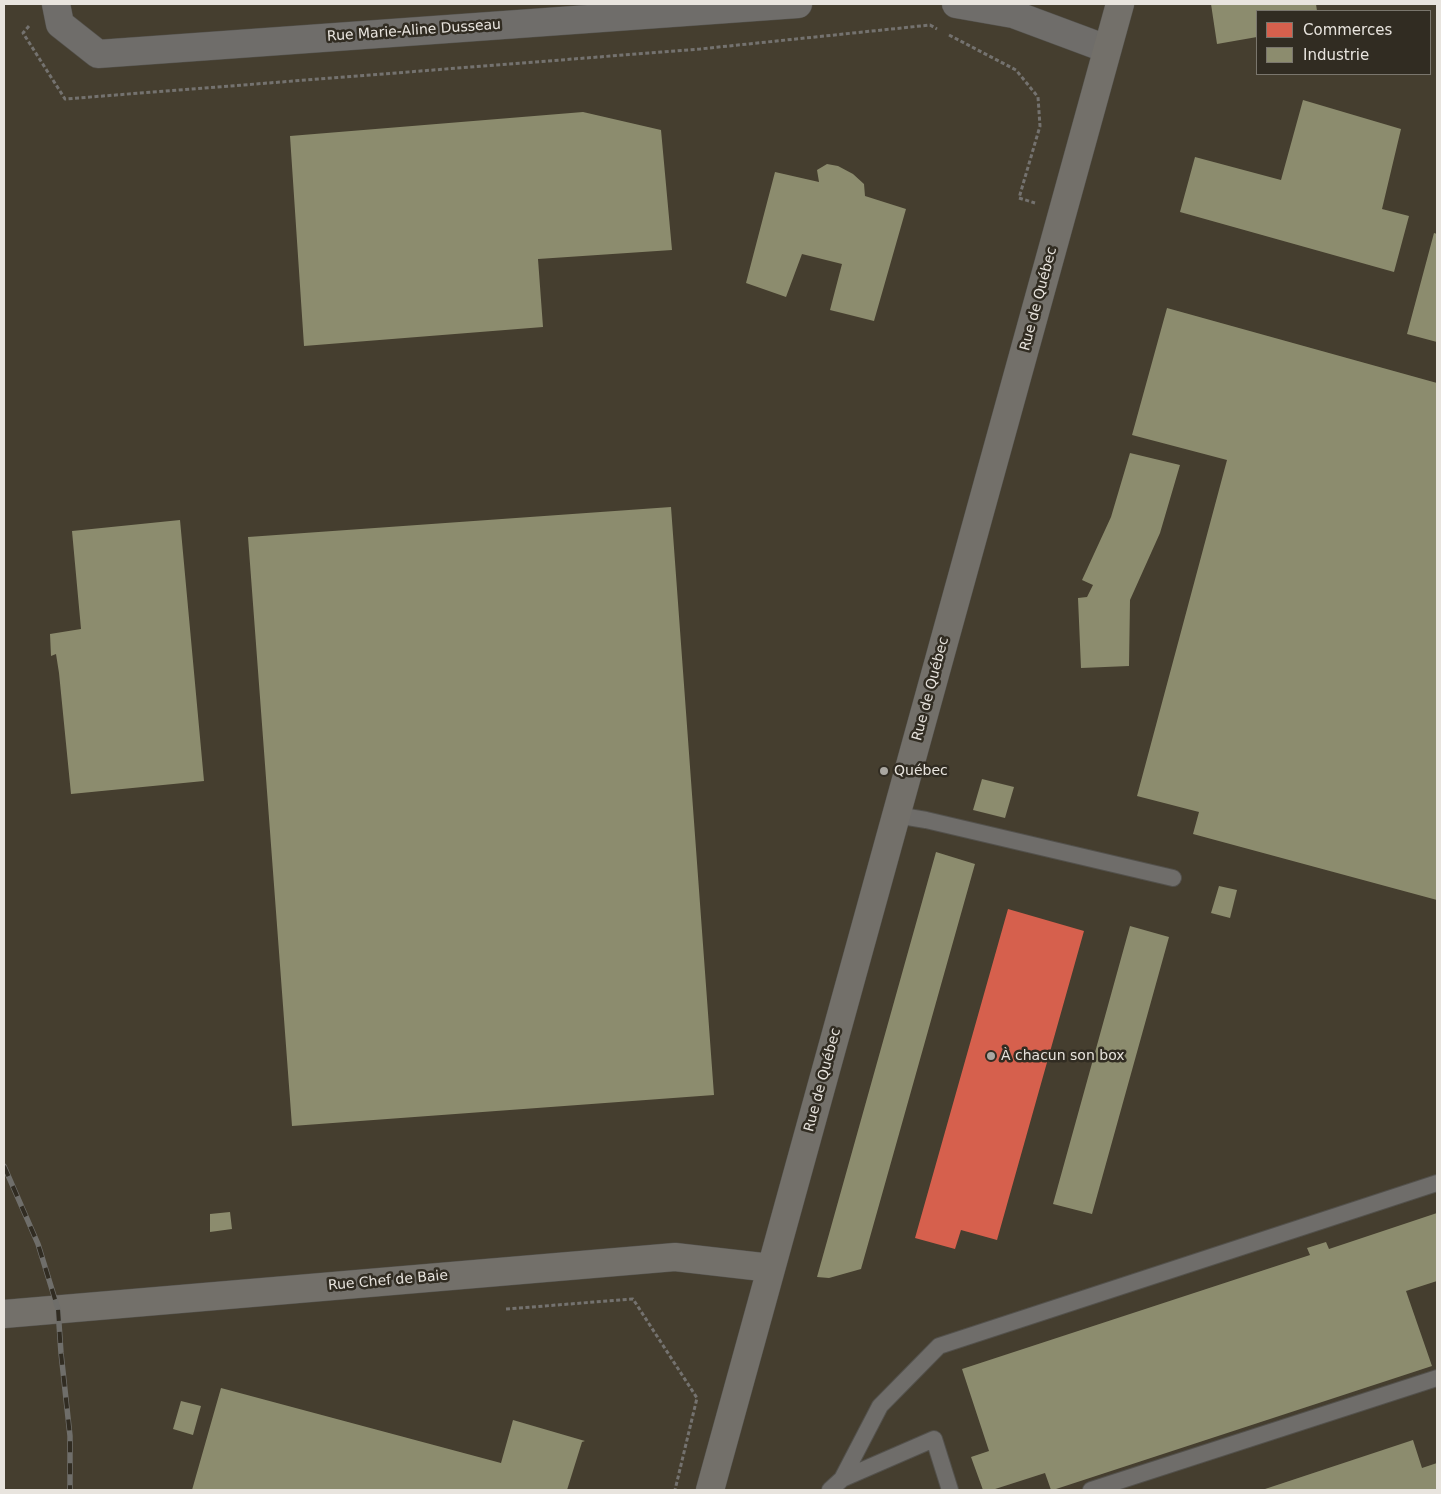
<!DOCTYPE html>
<html>
<head>
<meta charset="utf-8">
<style>
	body { margin:0 }
	#map { position:relative; width:1441px; height:1494px; overflow:hidden; background:#383530; font-family:"DejaVu Sans",sans-serif }
	canvas { display:block }
	.frame { position:absolute; inset:0; border:5px solid #e8e4de; pointer-events:none }
	.legend { position:absolute; left:1256px; top:10px; width:175px; height:65px; box-sizing:border-box; background:#312c22; border:1px solid #7a766d; margin:0; padding:6px 9px; list-style:none; font-size:15px; color:#e8e4de }
	.legend li { display:flex; align-items:center; gap:10px; height:25px }
	.legend b { width:25px; border:1px solid #7a766d }
</style>
</head>
<body>
<div id="map">
<canvas width="1441" height="1494"></canvas>
<div class="frame"></div>
<ul class="legend">
<li><b style="height:14px;background:#d6604d"></b>Commerces</li>
<li><b style="height:14px;background:#8c8c6e"></b>Industrie</li>
</ul>
</div>
<script>
const ctx = document.querySelector('canvas').getContext('2d');
ctx.lineJoin = 'round';
function fillPath(path, color) {
  ctx.fillStyle = color;
  ctx.fill(path, 'evenodd');
}
function strokePath(path, color, width, dash) {
  ctx.strokeStyle = color;
  ctx.lineWidth = width;
  ctx.lineCap = dash ? 'butt' : 'round';
  ctx.setLineDash(dash || []);
  ctx.stroke(path);
}
function label(font, color, halo, rows, align = 'center') {
  ctx.font = font + ' "DejaVu Sans",sans-serif';
  ctx.lineWidth = 5;
  ctx.setLineDash([]);
  ctx.textBaseline = 'middle';
  ctx.strokeStyle = halo;
  ctx.fillStyle = color;
  for (const [text, x, y, turn = 0] of rows) {
    ctx.save();
    ctx.translate(x, y);
    ctx.rotate((+turn || 0) * Math.PI / 180);
    ctx.textAlign = isNaN(turn) ? turn : align;
    if (halo) ctx.strokeText(text, 0, 0);
    ctx.fillText(text, 0, 0);
    ctx.restore();
  }
}
fillPath(new Path2D(`
	M 4,4 L 1437,4 L 1437,1490 L 4,1490 ZM 1257,11 L 1430,11 L 1430,74 L 1257,74 Z`), '#453e2f');
fillPath(new Path2D(`
	M 1008,909 L 1084,931 L 997,1240 L 961,1230 L 955,1249 L 915,1238 Z`), '#d6604d');
fillPath(new Path2D(`
	M 1211,4 L 1316,4 L 1317,11 L 1257,11 L 1257,37 L 1217,44 Z
	M 1303,100 L 1401,129 L 1382,209 L 1409,216 L 1394,272 L 1180,212 L 1195,157 L 1281,180 Z
	M 583,112 L 661,130 L 672,250 L 538,259 L 543,327 L 304,346 L 290,136 Z
	M 827,164 L 838,166 L 853,174 L 864,184 L 865,196 L 906,209 L 874,321 L 830,310 L 842,264 L 802,254 L 786,297 L 746,283 L 775,172 L 819,182 L 817,170 Z
	M 1434,233 L 1437,234 L 1437,342 L 1407,334 Z
	M 1167,308 L 1437,383 L 1437,900 L 1193,834 L 1199,812 L 1137,796 L 1227,460 L 1132,435 Z
	M 1130,453 L 1180,465 L 1160,533 L 1130,600 L 1129,666 L 1081,668 L 1078,598 L 1087,597 L 1093,585 L 1082,580 L 1111,517 Z
	M 671,507 L 714,1095 L 292,1126 L 248,537 Z
	M 180,520 L 204,781 L 71,794 L 59,673 L 56,654 L 51,656 L 50,634 L 81,629 L 72,531 Z
	M 982,779 L 1014,787 L 1005,818 L 973,810 Z
	M 936,852 L 975,864 L 861,1269 L 829,1278 L 817,1277 Z
	M 1219,886 L 1237,890 L 1230,918 L 1211,913 Z
	M 1130,926 L 1169,937 L 1092,1214 L 1053,1204 Z
	M 230,1212 L 232,1229 L 210,1232 L 210,1214 Z
	M 1437,1213 L 1437,1281 L 1406,1291 L 1432,1366 L 1053,1490 L 1051,1490 L 1045,1473 L 992,1490 L 983,1490 L 971,1457 L 989,1451 L 962,1369 L 1310,1255 L 1307,1248 L 1326,1242 L 1329,1249 Z
	M 221,1388 L 501,1463 L 513,1420 L 585,1441 L 582,1442 L 567,1490 L 192,1490 Z
	M 181,1401 L 201,1406 L 193,1435 L 173,1429 Z
	M 1413,1440 L 1422,1468 L 1437,1463 L 1437,1490 L 1262,1490 Z`), '#8c8c6e');
const lane = new Path2D(`
	M 896,815 L 926,820 L 1173,878
	M 842,1479 L 880,1406 L 939,1346 L 1437,1183
	M 830,1490 L 842,1479 L 934,1439 L 950,1490
	M 1091,1490 L 1437,1378`);
const street = new Path2D(`
	M 56,4 L 60,24 L 98,54 L 798,4
	M 956,4 L 1013,14 L 1107,49`);
const secondary = new Path2D(`
	M 4,1314 L 675,1257 L 771,1268
	M 710,1490 L 1120,4`);
strokePath(lane, '#53514c', 18);
strokePath(street, '#53514c', 29);
strokePath(secondary, '#53514c', 29);
strokePath(new Path2D(`
	M 29,26 L 23,33 L 65,99 L 700,49 L 930,25 L 937,29
	M 949,35 L 1016,70 L 1038,97 L 1040,126 L 1019,198 L 1035,203
	M 506,1309 L 633,1299 L 697,1398 L 675,1490`), '#74726f', 3, [4, 2.5]);
strokePath(lane, '#6f6d6a', 16);
strokePath(street, '#6f6d6a', 28);
strokePath(secondary, '#73706a', 28);
const rail = new Path2D(`
	M 4,1166 L 38,1244 L 58,1309 L 61,1353 L 70,1436 L 70,1490`);
strokePath(rail, '#6f6e6a', 5.5);
strokePath(rail, '#312c22', 4, [11]);
for (const [x, y, r, color] of [
	[884,771,5,"#aaa7a1"],
	[991,1056,5,"#aaa7a1"]
]) {
  const dot = new Path2D();
  dot.arc(x, y, r, 0, 2 * Math.PI);
  ctx.fillStyle = color;
  ctx.fill(dot);
  strokePath(dot, '#312c22', 2);
}
label('14px', '#e8e4de', '#312c22', [
	["Rue Marie-Aline Dusseau",414,31,-4],
	["Rue de Québec",1039,299,-75],
	["Rue de Québec",931,689,-75],
	["Rue de Québec",823,1080,-75],
	["Rue Chef de Baie",388,1281,-5]
]);
label('14px', '#e8e4de', '#312c22', [
	["Québec",894,771],
	["À chacun son box",1001,1056]
], 'left');
</script>
</body>
</html>
